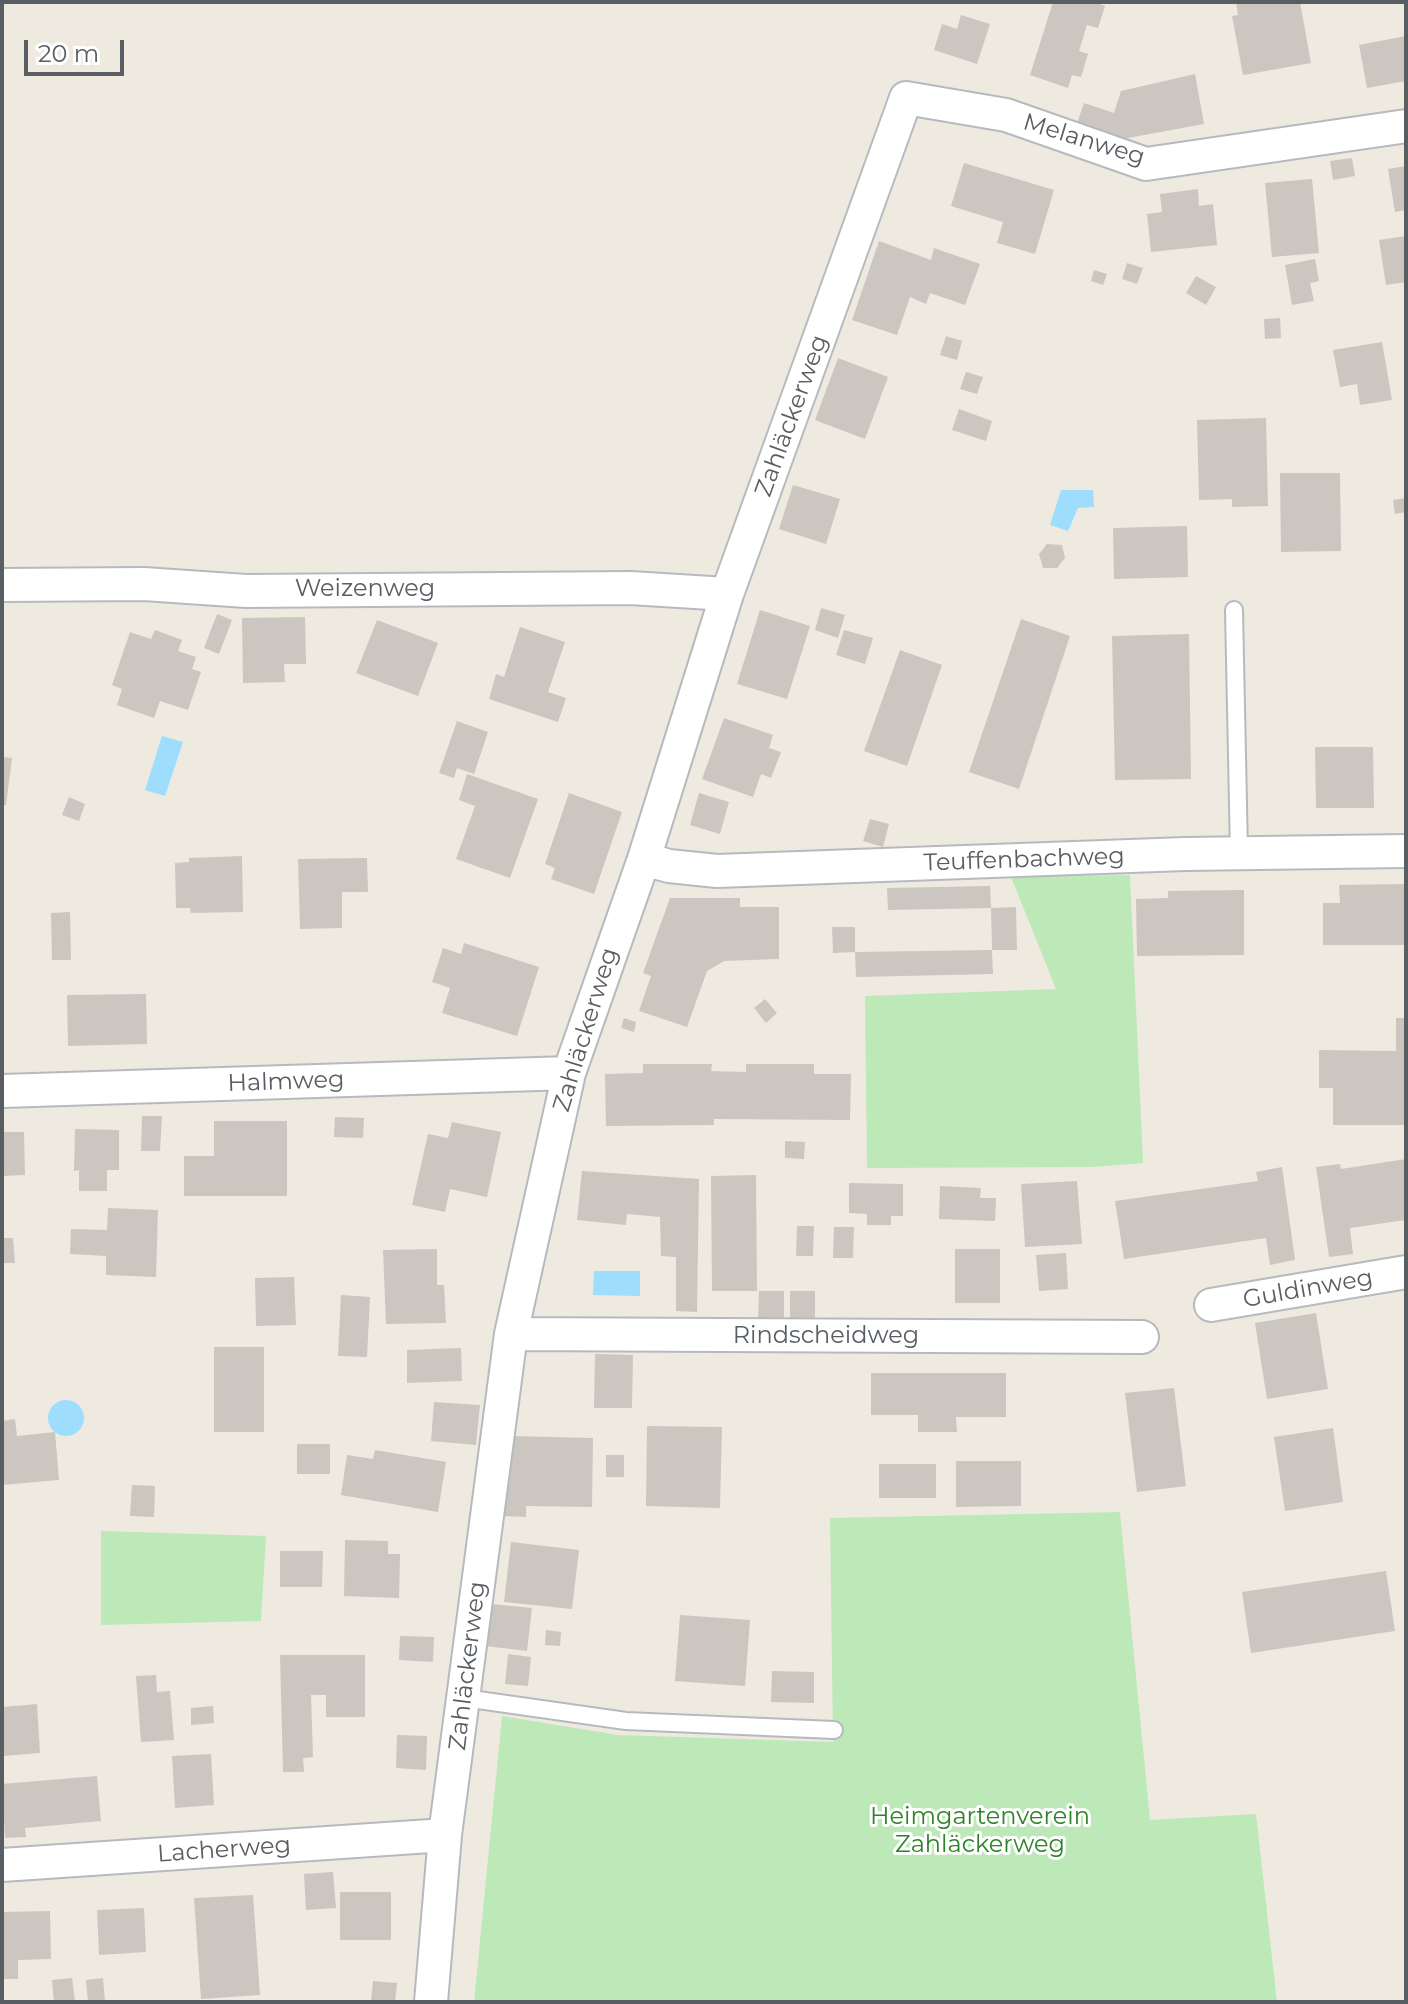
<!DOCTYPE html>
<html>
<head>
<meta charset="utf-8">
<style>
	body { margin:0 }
	#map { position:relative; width:1408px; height:2004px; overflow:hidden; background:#eeeae0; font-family:Montserrat,sans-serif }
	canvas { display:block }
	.frame { position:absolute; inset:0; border:4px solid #595e63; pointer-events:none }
	.scale { position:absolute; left:24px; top:40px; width:100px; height:36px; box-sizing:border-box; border:4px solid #595e63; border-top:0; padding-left:10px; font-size:24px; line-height:28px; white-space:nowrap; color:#595e63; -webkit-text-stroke:6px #fff; paint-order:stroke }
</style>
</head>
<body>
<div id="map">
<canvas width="1408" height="2004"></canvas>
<div class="frame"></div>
<div class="scale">20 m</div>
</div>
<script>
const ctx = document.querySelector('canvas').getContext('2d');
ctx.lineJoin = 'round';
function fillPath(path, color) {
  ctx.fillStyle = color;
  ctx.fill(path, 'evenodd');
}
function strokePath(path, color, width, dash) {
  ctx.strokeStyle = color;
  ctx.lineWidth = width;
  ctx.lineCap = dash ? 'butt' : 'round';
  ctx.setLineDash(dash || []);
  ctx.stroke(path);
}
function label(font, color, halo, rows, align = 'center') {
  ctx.font = font + ' Montserrat,sans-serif';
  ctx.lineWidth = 6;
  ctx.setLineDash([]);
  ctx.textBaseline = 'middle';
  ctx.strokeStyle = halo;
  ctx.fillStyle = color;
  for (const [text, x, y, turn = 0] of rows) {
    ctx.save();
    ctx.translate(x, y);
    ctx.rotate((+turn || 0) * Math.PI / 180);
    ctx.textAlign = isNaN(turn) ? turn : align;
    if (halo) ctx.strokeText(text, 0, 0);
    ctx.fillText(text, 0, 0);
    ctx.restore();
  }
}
fillPath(new Path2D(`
	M 1130,875 L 1143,1163 L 1092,1167 L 867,1168 L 865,996 L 1056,989 L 1011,877 Z
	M 1120,1512 L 1150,1820 L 1256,1814 L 1277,2002 L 474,2002 L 502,1716 L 618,1735 L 833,1742 L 830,1518 Z
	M 101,1531 L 266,1536 L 261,1621 L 101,1625 Z`), '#bde9b9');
fillPath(new Path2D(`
	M 1061,490 L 1093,490 L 1094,507 L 1078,508 L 1068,531 L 1050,525 Z
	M 162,736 L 183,742 L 165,796 L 145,790 Z
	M 594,1271 L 640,1271 L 640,1296 L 593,1295 Z
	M48 1418a18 18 0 1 1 36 0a18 18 0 1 1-36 0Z`), '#9fddff');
fillPath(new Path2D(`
	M 1053,2 L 1095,2 L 1105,6 L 1098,28 L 1087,25 L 1079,51 L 1088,54 L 1081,77 L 1072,75 L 1068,88 L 1030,75 Z
	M 1236,2 L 1300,2 L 1311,63 L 1243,75 L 1232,16 L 1238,15 Z
	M 961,15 L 990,24 L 977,64 L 934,50 L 942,24 L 957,29 Z
	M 1406,36 L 1406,81 L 1367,88 L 1359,45 Z
	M 1195,74 L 1204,124 L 1106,142 L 1074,132 L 1084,103 L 1114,113 L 1121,91 Z
	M 1352,158 L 1355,176 L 1333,180 L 1330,161 Z
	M 964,163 L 1054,190 L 1035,254 L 997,243 L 1003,222 L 951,206 Z
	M 1406,166 L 1406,210 L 1395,212 L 1388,169 Z
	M 1312,179 L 1319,253 L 1272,257 L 1265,183 Z
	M 1198,189 L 1199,206 L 1213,204 L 1217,245 L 1151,252 L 1147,214 L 1162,212 L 1160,194 Z
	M 1406,236 L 1406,282 L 1386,285 L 1379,240 Z
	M 879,241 L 931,260 L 934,248 L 980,264 L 965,305 L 930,293 L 926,304 L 910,297 L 897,335 L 852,320 Z
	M 1315,259 L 1319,281 L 1310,283 L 1314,301 L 1292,305 L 1285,265 Z
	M 1127,263 L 1143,268 L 1137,284 L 1122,279 Z
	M 1094,270 L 1107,274 L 1103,285 L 1091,281 Z
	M 1196,276 L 1216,287 L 1206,305 L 1186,293 Z
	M 1280,318 L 1281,338 L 1265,339 L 1264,319 Z
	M 946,336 L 962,341 L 957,360 L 940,355 Z
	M 1382,342 L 1392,400 L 1360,405 L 1357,384 L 1340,387 L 1333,350 Z
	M 838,358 L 888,377 L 865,439 L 815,420 Z
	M 966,372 L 983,377 L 977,394 L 960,389 Z
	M 959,409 L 992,421 L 986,441 L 952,430 Z
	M 1266,418 L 1268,506 L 1232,507 L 1232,499 L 1199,500 L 1197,420 Z
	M 1280,473 L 1340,473 L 1341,551 L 1281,552 Z
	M 793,485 L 840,499 L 826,544 L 779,529 Z
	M 1405,498 L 1406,512 L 1395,514 L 1393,500 Z
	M 1187,526 L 1188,577 L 1114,579 L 1113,528 Z
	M 1047,544 L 1062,545 L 1065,558 L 1057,568 L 1043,568 L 1039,554 Z
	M 821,608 L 845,615 L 838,638 L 815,630 Z
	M 760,610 L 810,626 L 787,699 L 737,684 Z
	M 217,614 L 232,620 L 219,654 L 204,648 Z
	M 305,617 L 306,664 L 284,664 L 285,682 L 243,683 L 242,618 Z
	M 1021,619 L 1070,636 L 1019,789 L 969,772 Z
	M 377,620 L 438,643 L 418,696 L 356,673 Z
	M 520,627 L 565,642 L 548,692 L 566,698 L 558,722 L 489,699 L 496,674 L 504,677 Z
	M 155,630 L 182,640 L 178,651 L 196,657 L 192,669 L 201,672 L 188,710 L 160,701 L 154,718 L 117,705 L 122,689 L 112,685 L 130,632 L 151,639 Z
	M 844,630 L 873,638 L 865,664 L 836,655 Z
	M 1189,634 L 1191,779 L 1115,780 L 1112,636 Z
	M 900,650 L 942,665 L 907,766 L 864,751 Z
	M 724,718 L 773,735 L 769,748 L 781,752 L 771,778 L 761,774 L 753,797 L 702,779 Z
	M 457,721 L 488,732 L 474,774 L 457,768 L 454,778 L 439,773 Z
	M 1315,747 L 1373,747 L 1374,808 L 1316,808 Z
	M 2,757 L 12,758 L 6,805 L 2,805 Z
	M 467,774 L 538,799 L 510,878 L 456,859 L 475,806 L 459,800 Z
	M 569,793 L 622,812 L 594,894 L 551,879 L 555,868 L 545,864 Z
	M 699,793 L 729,802 L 720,834 L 690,825 Z
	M 69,797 L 85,804 L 79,821 L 62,815 Z
	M 870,819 L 889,824 L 883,847 L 863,841 Z
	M 242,856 L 243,912 L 191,913 L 190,908 L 176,908 L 175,863 L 189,862 L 189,858 Z
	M 367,858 L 368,892 L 342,892 L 342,928 L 300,929 L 298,859 Z
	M 1406,884 L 1406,945 L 1323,945 L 1323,903 L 1340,903 L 1339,885 Z
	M 990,886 L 991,908 L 888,910 L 887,888 Z
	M 1244,890 L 1244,955 L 1137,956 L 1136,899 L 1168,898 L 1168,891 Z
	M 670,898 L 740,898 L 740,907 L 779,907 L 779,959 L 724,961 L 707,971 L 687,1027 L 639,1011 L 651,976 L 643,973 Z
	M 1016,907 L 1017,950 L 992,950 L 991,908 Z
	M 70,912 L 71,960 L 52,960 L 51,913 Z
	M 832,927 L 855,927 L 855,952 L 992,950 L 993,974 L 856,977 L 855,952 L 833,953 Z
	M 464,943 L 539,967 L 517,1036 L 442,1013 L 450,988 L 432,982 L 443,948 L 461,954 Z
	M 146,994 L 147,1044 L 68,1046 L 67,995 Z
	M 765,999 L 777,1013 L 766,1023 L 754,1008 Z
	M 624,1018 L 636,1022 L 634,1032 L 621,1028 Z
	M 1396,1018 L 1406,1018 L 1404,1125 L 1333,1125 L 1333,1088 L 1319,1088 L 1319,1050 L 1396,1051 Z
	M 643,1064 L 712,1064 L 711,1071 L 746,1072 L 746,1064 L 814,1064 L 814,1074 L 851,1074 L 850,1120 L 714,1119 L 714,1125 L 606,1126 L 605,1074 L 643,1073 Z
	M 142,1116 L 162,1116 L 160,1151 L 141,1151 Z
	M 335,1117 L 364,1118 L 363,1138 L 334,1137 Z
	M 214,1121 L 287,1121 L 287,1196 L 184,1196 L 184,1156 L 214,1156 Z
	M 452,1122 L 501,1132 L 487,1197 L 450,1189 L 445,1212 L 412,1205 L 428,1134 L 448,1138 Z
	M 75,1129 L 119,1130 L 119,1170 L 107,1170 L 107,1191 L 79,1191 L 79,1170 L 74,1171 Z
	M 2,1132 L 24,1132 L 25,1175 L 2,1176 Z
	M 785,1141 L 805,1142 L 804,1159 L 785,1158 Z
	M 1406,1159 L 1406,1220 L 1350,1228 L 1353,1254 L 1329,1257 L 1316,1167 L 1340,1164 L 1341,1169 Z
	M 1282,1167 L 1295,1260 L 1270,1265 L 1266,1238 L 1124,1259 L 1115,1201 L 1258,1181 L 1256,1172 Z
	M 582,1171 L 699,1179 L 697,1312 L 676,1311 L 676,1257 L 661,1256 L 660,1217 L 627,1214 L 626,1225 L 577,1220 Z
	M 756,1175 L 757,1291 L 712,1291 L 711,1176 Z
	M 1077,1181 L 1082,1244 L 1025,1247 L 1021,1184 Z
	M 849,1183 L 903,1184 L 903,1216 L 891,1216 L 891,1225 L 867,1225 L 867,1214 L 849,1213 Z
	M 940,1186 L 981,1188 L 980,1198 L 996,1198 L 995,1221 L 939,1219 Z
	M 108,1208 L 158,1210 L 156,1277 L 106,1275 L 106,1256 L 70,1254 L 71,1229 L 107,1230 Z
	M 797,1226 L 814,1226 L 813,1256 L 796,1256 Z
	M 834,1227 L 854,1227 L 853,1258 L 833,1258 Z
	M 2,1238 L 13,1238 L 15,1263 L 2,1263 Z
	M 437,1249 L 437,1285 L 444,1285 L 446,1323 L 386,1324 L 383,1250 Z
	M 955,1249 L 1000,1249 L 1000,1303 L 955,1303 Z
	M 1066,1253 L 1068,1289 L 1039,1291 L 1036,1255 Z
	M 294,1277 L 296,1325 L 256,1326 L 255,1278 Z
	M 759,1291 L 784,1291 L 784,1322 L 758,1321 Z
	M 790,1291 L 815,1291 L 815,1323 L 790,1322 Z
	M 341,1295 L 370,1297 L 367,1357 L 338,1356 Z
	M 1316,1313 L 1328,1389 L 1267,1399 L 1255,1323 Z
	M 214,1347 L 264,1347 L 264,1432 L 214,1432 Z
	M 461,1348 L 462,1381 L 407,1383 L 407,1350 Z
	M 595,1354 L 633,1355 L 632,1408 L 594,1408 Z
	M 871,1373 L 1006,1373 L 1006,1417 L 956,1417 L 957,1432 L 918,1432 L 918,1415 L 871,1415 Z
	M 1174,1388 L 1186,1486 L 1137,1492 L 1125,1393 Z
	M 434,1402 L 480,1405 L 476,1445 L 431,1441 Z
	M 15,1419 L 17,1436 L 55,1432 L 59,1480 L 2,1485 L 2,1421 Z
	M 647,1426 L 722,1427 L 720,1508 L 646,1506 Z
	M 1333,1428 L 1343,1502 L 1285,1511 L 1274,1437 Z
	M 510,1436 L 593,1438 L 592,1507 L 526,1506 L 526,1517 L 503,1516 L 504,1487 L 509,1487 Z
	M 297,1444 L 330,1444 L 330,1474 L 297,1474 Z
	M 375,1450 L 446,1462 L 438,1512 L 341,1495 L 347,1455 L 373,1459 Z
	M 606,1455 L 624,1455 L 624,1477 L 606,1477 Z
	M 956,1461 L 1021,1461 L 1021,1506 L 956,1507 Z
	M 879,1464 L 936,1464 L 936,1498 L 879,1498 Z
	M 132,1485 L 155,1486 L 154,1517 L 130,1516 Z
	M 345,1540 L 388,1541 L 388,1554 L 400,1554 L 399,1598 L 344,1596 Z
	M 511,1542 L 579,1550 L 572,1609 L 504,1602 Z
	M 280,1551 L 323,1551 L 322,1587 L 280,1587 Z
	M 1386,1571 L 1395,1631 L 1251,1653 L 1242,1592 Z
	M 491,1604 L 532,1608 L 527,1651 L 486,1646 Z
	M 680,1615 L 750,1620 L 745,1686 L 675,1681 Z
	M 546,1630 L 561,1632 L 560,1646 L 545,1645 Z
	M 400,1636 L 434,1637 L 433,1662 L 399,1660 Z
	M 508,1654 L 531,1657 L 528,1686 L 505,1684 Z
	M 280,1655 L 365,1655 L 365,1717 L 326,1717 L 326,1695 L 311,1695 L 313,1757 L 303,1758 L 304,1772 L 283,1772 Z
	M 772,1671 L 814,1672 L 814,1703 L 771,1702 Z
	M 156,1675 L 157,1692 L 170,1691 L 174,1740 L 141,1742 L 136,1676 Z
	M 37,1704 L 40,1753 L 3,1756 L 2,1707 Z
	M 213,1706 L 214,1723 L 191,1725 L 191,1708 Z
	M 397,1735 L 427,1736 L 426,1770 L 396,1768 Z
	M 211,1754 L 214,1805 L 175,1808 L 172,1756 Z
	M 97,1776 L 101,1821 L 25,1828 L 26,1837 L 5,1838 L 2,1784 Z
	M 333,1872 L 336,1908 L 306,1910 L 304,1874 Z
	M 340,1892 L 391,1892 L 391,1940 L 340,1940 Z
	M 253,1895 L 260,1995 L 201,1999 L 194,1898 Z
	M 144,1908 L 146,1952 L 99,1955 L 97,1910 Z
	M 50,1911 L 51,1959 L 18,1960 L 18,1979 L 2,1979 L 2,1912 Z
	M 72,1978 L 75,2002 L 54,2002 L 52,1980 Z
	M 103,1978 L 105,2002 L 88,2002 L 86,1980 Z
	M 373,1981 L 397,1983 L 395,2002 L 371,2002 Z`), '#cbc6bf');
const service = new Path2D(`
	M 1234,610 L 1239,853
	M 464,1698 L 626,1721 L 834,1730`);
const minor = new Path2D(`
	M 2,585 L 144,584 L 246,591 L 630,588 L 727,594
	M 644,859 L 669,866 L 717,871 L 1185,854 L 1406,851
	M 2,1091 L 569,1073
	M 1211,1305 L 1406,1272
	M 511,1334 L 1142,1337
	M 2,1865 L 445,1835
	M 431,2002 L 445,1835 L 511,1334 L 569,1073 L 644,859 L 727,594 L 906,98 L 1006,115 L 1146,164 L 1406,126`);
strokePath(service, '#b6babf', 20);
strokePath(minor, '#b6babf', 36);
strokePath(service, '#fff', 16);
strokePath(minor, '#fff', 32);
label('24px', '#595e63', '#fff', [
	["Melanweg",1084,140,17],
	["Zahläckerweg",792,416,-70],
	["Weizenweg",365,589],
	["Teuffenbachweg",1024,860,-2],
	["Zahläckerweg",586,1030,-73],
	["Halmweg",286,1082,-2],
	["Guldinweg",1308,1289,-10],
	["Rindscheidweg",826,1336],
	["Zahläckerweg",468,1666,-83],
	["Lacherweg",224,1850,-4]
]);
label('24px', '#2d822a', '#fff', [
	["Heimgartenverein",980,1817],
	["Zahläckerweg",980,1845]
]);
</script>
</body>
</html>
